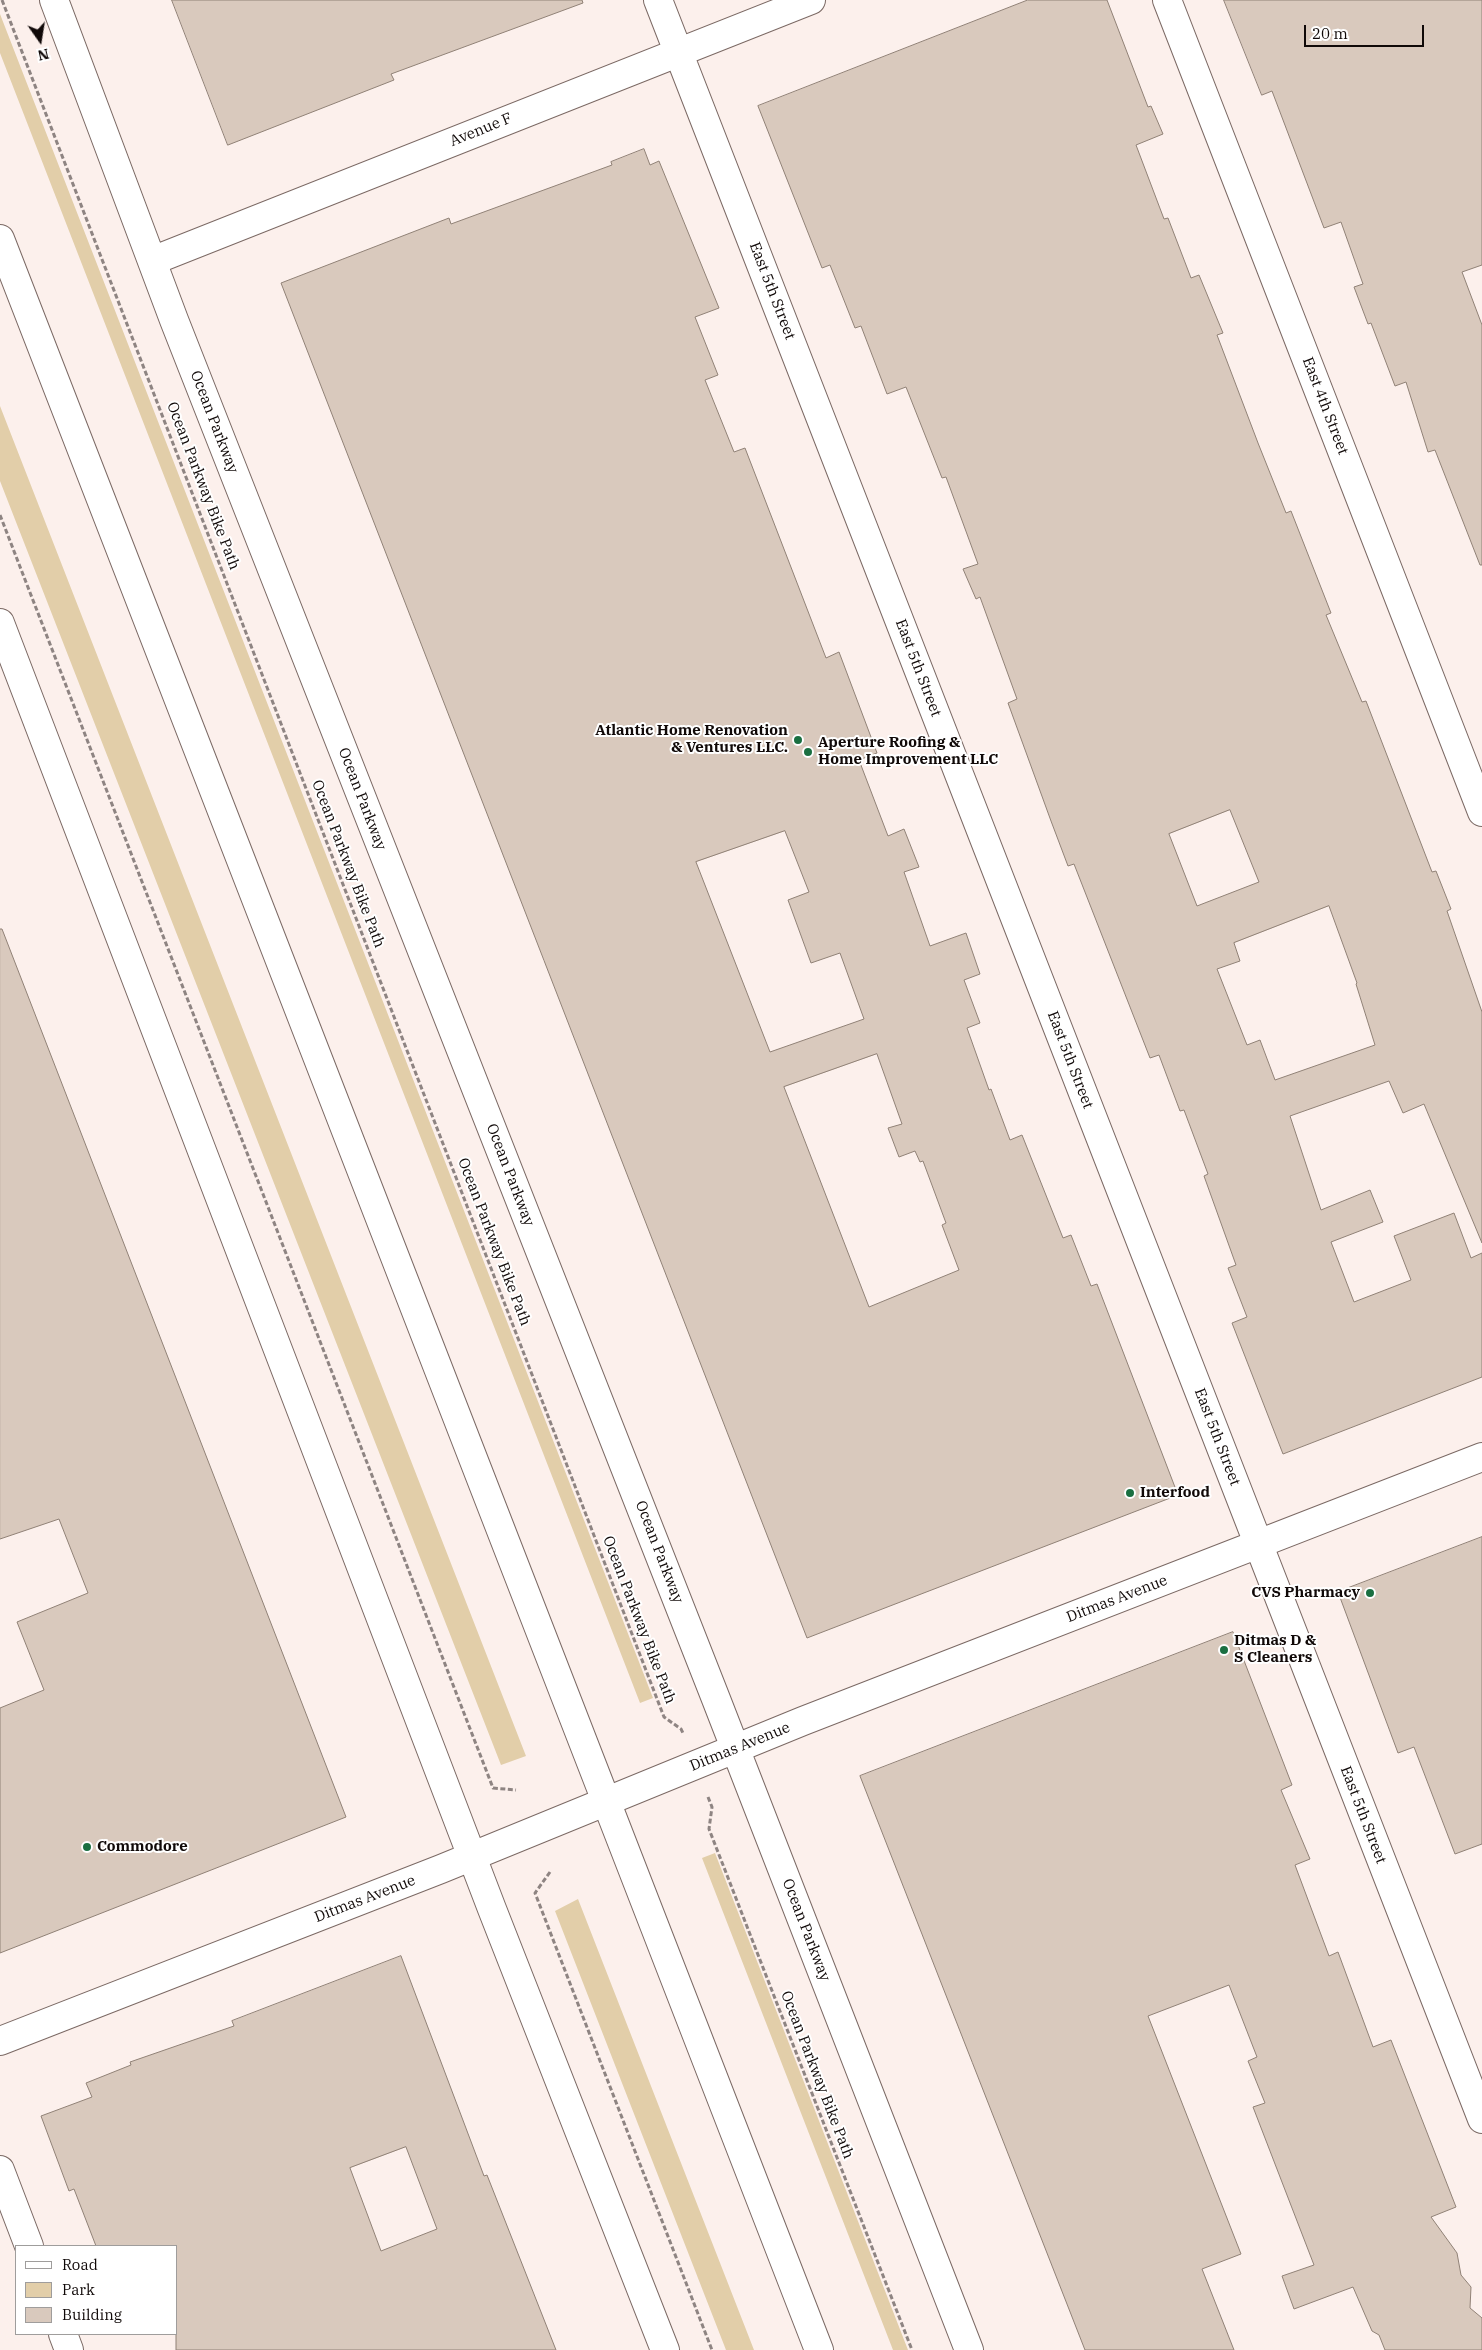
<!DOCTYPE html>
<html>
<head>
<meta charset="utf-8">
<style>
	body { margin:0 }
	#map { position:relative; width:1482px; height:2350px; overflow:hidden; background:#fcf0ec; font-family:"IBM Plex Serif",serif }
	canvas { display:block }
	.legend { position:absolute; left:15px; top:2245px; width:162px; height:90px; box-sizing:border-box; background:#fff; border:1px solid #9f9d9c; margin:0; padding:6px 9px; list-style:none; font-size:15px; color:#100908 }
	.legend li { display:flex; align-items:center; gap:10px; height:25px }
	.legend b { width:25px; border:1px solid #9f9d9c }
	.north { position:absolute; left:15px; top:15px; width:50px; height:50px; -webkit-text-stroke:4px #fff; paint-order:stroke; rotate:167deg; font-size:14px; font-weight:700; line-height:20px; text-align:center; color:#100908 }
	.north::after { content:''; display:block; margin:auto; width:18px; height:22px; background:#100908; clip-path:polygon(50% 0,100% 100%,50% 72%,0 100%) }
	.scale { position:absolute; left:1304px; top:25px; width:120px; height:22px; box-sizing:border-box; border:2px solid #100908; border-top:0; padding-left:6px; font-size:15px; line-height:18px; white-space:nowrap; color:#100908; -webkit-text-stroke:4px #fff; paint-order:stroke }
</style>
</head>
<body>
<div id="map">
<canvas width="1482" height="2350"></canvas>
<ul class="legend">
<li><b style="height:6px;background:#fff"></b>Road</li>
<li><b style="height:14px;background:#e2cea9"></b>Park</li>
<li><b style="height:14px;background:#d9c9bd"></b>Building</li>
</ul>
<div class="north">N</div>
<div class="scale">20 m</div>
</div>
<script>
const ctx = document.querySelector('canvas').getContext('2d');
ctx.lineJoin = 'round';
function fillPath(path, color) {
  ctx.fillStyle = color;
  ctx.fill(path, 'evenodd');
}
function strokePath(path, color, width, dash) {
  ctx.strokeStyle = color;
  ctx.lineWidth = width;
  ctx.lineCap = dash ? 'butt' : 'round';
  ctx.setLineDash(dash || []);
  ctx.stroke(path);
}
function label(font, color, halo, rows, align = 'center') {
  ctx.font = font + ' "IBM Plex Serif",serif';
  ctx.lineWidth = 4;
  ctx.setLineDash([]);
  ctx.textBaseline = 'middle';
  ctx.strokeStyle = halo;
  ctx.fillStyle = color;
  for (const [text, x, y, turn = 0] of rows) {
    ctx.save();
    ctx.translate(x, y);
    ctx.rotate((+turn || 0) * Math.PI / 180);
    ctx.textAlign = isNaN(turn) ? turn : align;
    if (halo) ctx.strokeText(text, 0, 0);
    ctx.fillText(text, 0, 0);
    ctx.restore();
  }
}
fillPath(new Path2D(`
	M 0,14 L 653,1698 L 640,1703 L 0,53 Z
	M 0,406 L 526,1756 L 501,1765 L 0,481 Z
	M 715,1853 L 908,2350 L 893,2350 L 702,1858 Z
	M 578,1899 L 754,2350 L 726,2350 L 555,1911 Z`), '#e2cea9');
const building = new Path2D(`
	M 172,0 L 582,0 L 583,3 L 391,74 L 394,80 L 228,145 Z
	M 1028,0 L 1107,0 L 1148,107 L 1151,106 L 1163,134 L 1136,145 L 1164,219 L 1168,218 L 1191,278 L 1199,275 L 1223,333 L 1217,335 L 1258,443 L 1286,513 L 1291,511 L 1331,613 L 1326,615 L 1362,702 L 1366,701 L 1432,872 L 1436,871 L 1451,909 L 1447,911 L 1482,1012 L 1482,1243 L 1424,1104 L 1403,1113 L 1389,1081 L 1290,1116 L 1321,1210 L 1370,1190 L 1383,1222 L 1331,1242 L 1354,1302 L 1411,1280 L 1394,1236 L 1454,1213 L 1471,1258 L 1482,1253 L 1482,1377 L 1283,1454 L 1232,1323 L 1247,1317 L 1228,1268 L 1236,1265 L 1204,1176 L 1208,1174 L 1184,1110 L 1180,1111 L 1159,1055 L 1150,1058 L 1074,864 L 1068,866 L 1051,821 L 1008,703 L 1017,699 L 980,597 L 976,599 L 963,569 L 978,564 L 946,477 L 942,478 L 906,387 L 887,394 L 861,326 L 855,328 L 830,265 L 822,268 L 758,106 ZM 1230,810 L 1259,882 L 1197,906 L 1169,834 ZM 1329,906 L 1357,983 L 1356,984 L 1375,1045 L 1275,1080 L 1260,1040 L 1247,1045 L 1217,969 L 1240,961 L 1234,943 Z
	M 1224,0 L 1482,0 L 1482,265 L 1462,272 L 1482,325 L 1482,565 L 1480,565 L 1435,450 L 1428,452 L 1406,382 L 1395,386 L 1371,323 L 1368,324 L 1354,287 L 1363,284 L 1341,222 L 1324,228 L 1272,91 L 1262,95 Z
	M 644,149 L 650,165 L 659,161 L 719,308 L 695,317 L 718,375 L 705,380 L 734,452 L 745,448 L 826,658 L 839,652 L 877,753 L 859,760 L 888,836 L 904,829 L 919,867 L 904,872 L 930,946 L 966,933 L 980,974 L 964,980 L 980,1023 L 967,1028 L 989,1090 L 991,1089 L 1010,1140 L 1022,1135 L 1063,1238 L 1071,1235 L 1091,1286 L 1097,1284 L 1178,1495 L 807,1638 L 281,283 L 449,218 L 451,224 L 612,165 L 611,162 ZM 785,831 L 809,892 L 788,900 L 811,963 L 840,953 L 864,1019 L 770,1052 L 696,862 ZM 877,1054 L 902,1124 L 888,1128 L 899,1157 L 915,1151 L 920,1162 L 923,1161 L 946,1223 L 942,1225 L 959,1270 L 869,1307 L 784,1087 Z
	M 0,929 L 2,929 L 346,1817 L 0,1953 L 0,1708 L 44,1690 L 17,1622 L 88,1593 L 59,1519 L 0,1539 Z
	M 1482,1537 L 1482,1844 L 1455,1854 L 1414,1747 L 1398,1753 L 1338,1592 Z
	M 1233,1632 L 1292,1785 L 1281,1790 L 1310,1859 L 1295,1865 L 1329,1956 L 1338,1952 L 1373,2047 L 1391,2040 L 1456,2207 L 1431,2217 L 1457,2253 L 1461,2275 L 1471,2287 L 1470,2308 L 1482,2318 L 1482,2350 L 1385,2350 L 1379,2335 L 1372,2331 L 1353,2287 L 1294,2309 L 1282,2276 L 1314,2265 L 1253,2107 L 1265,2103 L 1248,2061 L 1257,2057 L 1229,1985 L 1148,2016 L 1241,2254 L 1202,2269 L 1234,2350 L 1085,2350 L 860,1776 Z
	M 401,1956 L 484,2176 L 487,2175 L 556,2350 L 176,2350 L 176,2246 L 96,2246 L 74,2189 L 69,2191 L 41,2116 L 92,2097 L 86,2083 L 131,2065 L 130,2062 L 234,2026 L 232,2021 ZM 406,2147 L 437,2229 L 381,2251 L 350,2168 Z`);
fillPath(building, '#d9c9bd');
strokePath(building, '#908176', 1);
const street = new Path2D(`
	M 54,0 L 174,320 L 716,1699 L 969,2350
	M 658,0 L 1482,2119
	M 1167,0 L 1482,812
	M 152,261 L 811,0
	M 0,623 L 492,1909 L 665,2350
	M 0,2041 L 441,1869 L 803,1721 L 1482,1457
	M 0,2170 L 29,2246
	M 63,2334 L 69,2350`);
const primary = new Path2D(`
	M 0,239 L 819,2350`);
strokePath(street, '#7b6964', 30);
strokePath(primary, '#7b6964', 30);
strokePath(new Path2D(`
	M 2,0 L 664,1717 L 681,1729 L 683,1733
	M 0,515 L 493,1788 L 516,1790
	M 708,1797 L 712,1807 L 709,1829 L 912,2350
	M 550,1872 L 535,1893 L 712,2350`), '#8e8482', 3, [5, 2.5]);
strokePath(street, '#fff', 28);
strokePath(primary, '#fff', 28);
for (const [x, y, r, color] of [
	[798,740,5,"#1a6f41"],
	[808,752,5,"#1a6f41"],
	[1130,1493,5,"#1a6f41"],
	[1370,1593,5,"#1a6f41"],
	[1224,1650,5,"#1a6f41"],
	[87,1847,5,"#1a6f41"]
]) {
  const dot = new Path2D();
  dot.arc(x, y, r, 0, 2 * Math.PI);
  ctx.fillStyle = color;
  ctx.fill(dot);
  strokePath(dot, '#fff', 2);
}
label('15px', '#100908', '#fff', [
	["Avenue F",481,130,-22],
	["East 5th Street",772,291,69],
	["East 4th Street",1325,406,69],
	["Ocean Parkway",214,422,69],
	["Ocean Parkway Bike Path",203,486,69],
	["East 5th Street",918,668,69],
	["Ocean Parkway",362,799,69],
	["Ocean Parkway Bike Path",348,864,69],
	["East 5th Street",1070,1060,69],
	["Ocean Parkway",510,1175,69],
	["Ocean Parkway Bike Path",494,1242,69],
	["East 5th Street",1217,1437,69],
	["Ocean Parkway",659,1552,69],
	["Ditmas Avenue",1117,1599,-21],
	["Ocean Parkway Bike Path",639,1620,69],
	["Ditmas Avenue",740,1747,-22],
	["East 5th Street",1363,1815,69],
	["Ditmas Avenue",365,1899,-21],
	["Ocean Parkway",806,1930,69],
	["Ocean Parkway Bike Path",817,2075,69]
]);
label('bold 15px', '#100908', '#fff', [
	["Atlantic Home Renovation",788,731,"right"],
	["& Ventures LLC.",788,748,"right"],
	["Aperture Roofing &",818,743],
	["Home Improvement LLC",818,760],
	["Interfood",1140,1493],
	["CVS Pharmacy",1360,1593,"right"],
	["Ditmas D &",1234,1641],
	["S Cleaners",1234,1658],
	["Commodore",97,1847]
], 'left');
</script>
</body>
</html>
